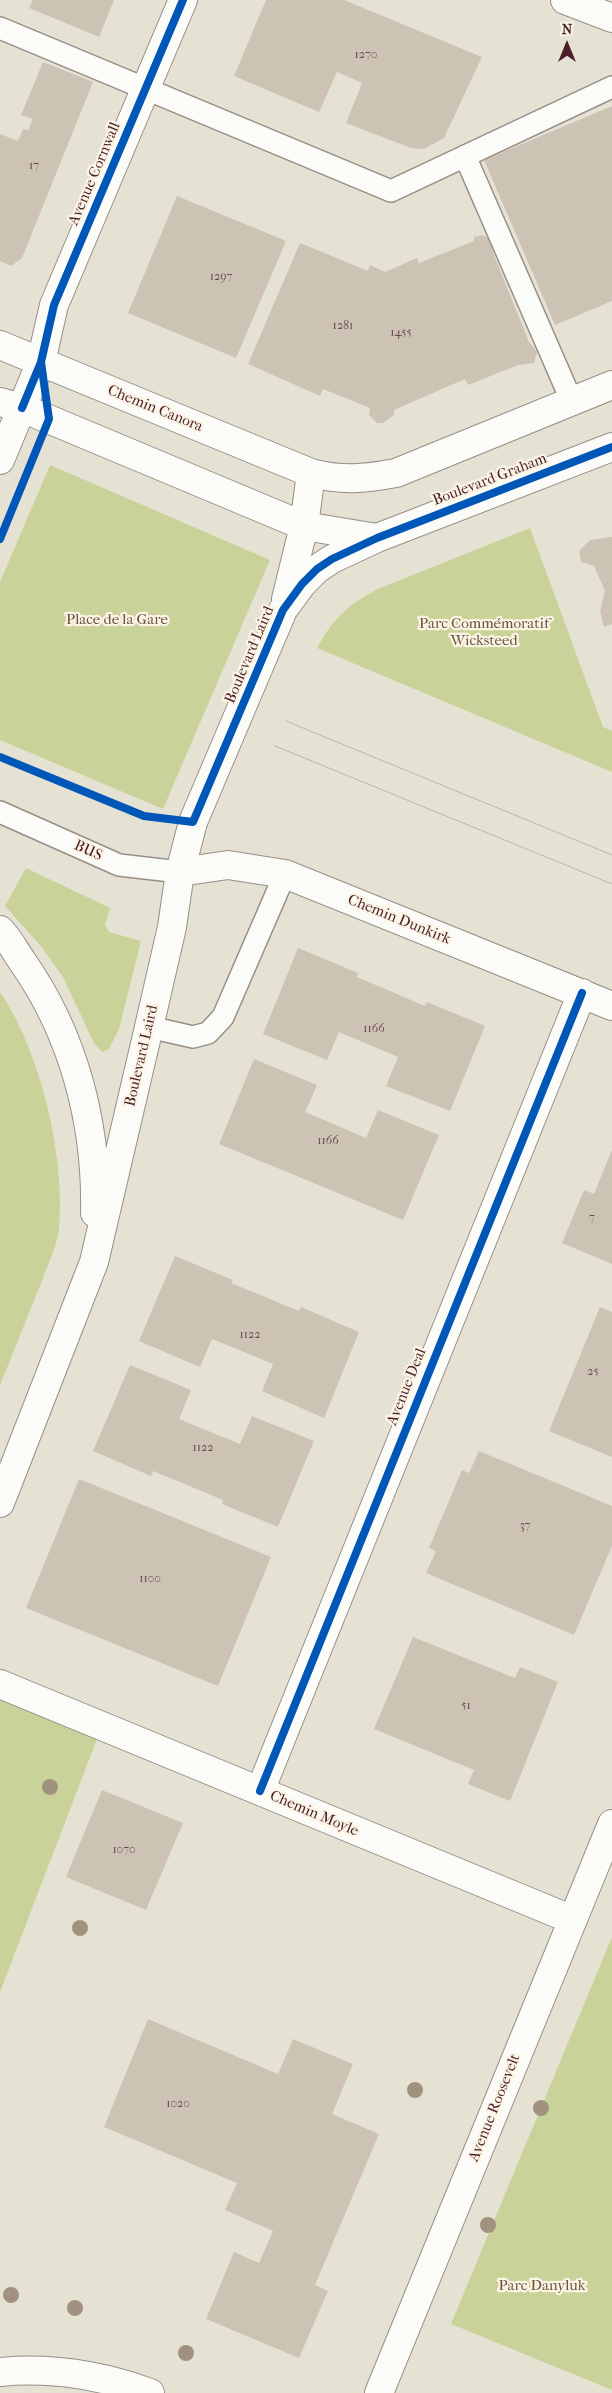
<!DOCTYPE html>
<html>
<head>
<meta charset="utf-8">
<style>
	body { margin:0 }
	#map { position:relative; width:612px; height:2393px; overflow:hidden; background:#e6e2d3; font-family:"IM FELL French Canon",serif }
	canvas { display:block }
	.north { position:absolute; left:542px; top:20px; width:50px; height:50px; -webkit-text-stroke:4px #fcf5e5; paint-order:stroke; rotate:0deg; font-size:14px; font-weight:700; line-height:20px; text-align:center; color:#4a1f2b }
	.north::after { content:''; display:block; margin:auto; width:18px; height:22px; background:#4a1f2b; clip-path:polygon(50% 0,100% 100%,50% 72%,0 100%) }
</style>
</head>
<body>
<div id="map">
<canvas width="612" height="2393"></canvas>
<div class="north">N</div>
</div>
<script>
const ctx = document.querySelector('canvas').getContext('2d');
ctx.lineJoin = 'round';
function fillPath(path, color) {
  ctx.fillStyle = color;
  ctx.fill(path, 'evenodd');
}
function strokePath(path, color, width, dash) {
  ctx.strokeStyle = color;
  ctx.lineWidth = width;
  ctx.lineCap = dash ? 'butt' : 'round';
  ctx.setLineDash(dash || []);
  ctx.stroke(path);
}
function label(font, color, halo, rows, align = 'center') {
  ctx.font = font + ' "IM FELL French Canon",serif';
  ctx.lineWidth = 4.5;
  ctx.setLineDash([]);
  ctx.textBaseline = 'middle';
  ctx.strokeStyle = halo;
  ctx.fillStyle = color;
  for (const [text, x, y, turn = 0] of rows) {
    ctx.save();
    ctx.translate(x, y);
    ctx.rotate((+turn || 0) * Math.PI / 180);
    ctx.textAlign = isNaN(turn) ? turn : align;
    if (halo) ctx.strokeText(text, 0, 0);
    ctx.fillText(text, 0, 0);
    ctx.restore();
  }
}
fillPath(new Path2D(`
	M 50,465 L 270,560 L 163,809 L 0,740 L 0,582 Z
	M 530,528 L 603,727 L 612,731 L 612,772 L 317,648 C 334,617 348,605 378,589 Z
	M 26,868 L 110,908 L 105,925 L 109,932 L 141,941 L 119,1029 L 109,1049 L 102,1052 L 94,1043 L 63,977 L 40,945 L 5,906 Z
	M 0,992 C 40,1050 66,1158 59,1229 C 57,1246 47,1266 41,1283 C 27,1317 14,1351 0,1385 Z
	M 0,1684 L 102,1726 L 0,1992 Z
	M 612,1937 L 612,2390 L 451,2324 Z`), '#c9d298');
fillPath(new Path2D(`
	M 33,0 L 114,0 L 99,37 L 29,8 Z
	M 266,0 L 344,0 L 482,57 L 444,138 L 424,149 L 411,148 L 346,123 L 362,83 L 337,72 L 319,112 L 234,76 Z
	M 43,62 L 93,82 L 22,258 L 11,266 L 0,261 L 0,134 L 18,141 L 23,129 L 28,130 L 33,119 L 21,115 Z
	M 612,106 L 612,301 L 555,325 L 484,160 Z
	M 177,196 L 286,241 L 236,358 L 128,313 Z
	M 482,235 L 492,239 L 492,250 L 529,342 L 537,352 L 534,363 L 518,365 L 468,385 L 465,379 L 394,410 L 394,415 L 383,423 L 377,423 L 369,415 L 370,408 L 323,389 L 320,396 L 248,364 L 300,243 L 368,271 L 370,265 L 385,272 L 417,258 L 419,263 L 474,241 L 474,237 Z
	M 612,537 L 612,624 L 604,627 L 600,611 L 605,591 L 594,566 L 581,562 L 579,551 L 590,540 Z
	M 298,948 L 358,973 L 357,977 L 425,1006 L 427,1002 L 485,1026 L 450,1111 L 386,1086 L 398,1057 L 339,1032 L 327,1060 L 263,1034 Z
	M 254,1059 L 317,1085 L 305,1112 L 366,1138 L 378,1110 L 439,1135 L 403,1220 L 219,1144 Z
	M 612,1150 L 612,1264 L 562,1243 L 584,1190 L 594,1194 Z
	M 175,1256 L 233,1280 L 231,1283 L 299,1311 L 301,1307 L 359,1332 L 324,1418 L 262,1391 L 273,1364 L 212,1339 L 200,1367 L 139,1341 Z
	M 600,1307 L 612,1312 L 612,1457 L 549,1431 Z
	M 130,1365 L 191,1390 L 179,1419 L 240,1444 L 252,1416 L 314,1441 L 278,1527 L 222,1504 L 223,1500 L 153,1471 L 151,1476 L 93,1451 Z
	M 479,1451 L 612,1506 L 612,1546 L 574,1635 L 426,1573 L 436,1551 L 429,1548 L 462,1470 L 469,1473 Z
	M 79,1479 L 271,1557 L 218,1686 L 26,1608 Z
	M 413,1637 L 515,1678 L 520,1667 L 558,1682 L 510,1801 L 468,1784 L 474,1770 L 374,1729 Z
	M 102,1790 L 183,1823 L 146,1910 L 66,1877 Z
	M 148,2019 L 278,2074 L 293,2039 L 353,2064 L 332,2114 L 379,2134 L 315,2285 L 328,2291 L 299,2358 L 206,2319 L 234,2252 L 259,2263 L 273,2231 L 225,2210 L 237,2183 L 104,2127 Z`), '#cdc3b4');
const service = new Path2D(`
	M 0,28 L 391,191 L 612,87
	M 465,156 L 572,402
	M 0,812 L 119,865 L 180,872
	M 149,1027 L 193,1037 L 208,1033 L 223,1017 L 285,874`);
const minor = new Path2D(`
	M 180,872 L 228,865 L 285,874 L 612,1006
	M 0,1684 L 573,1920
	M 260,1791 L 582,993
	M 0,2372 C 53,2367 101,2375 150,2393
	M 379,2393 L 612,1824`);
const tertiary = new Path2D(`
	M 565,0 L 612,18
	M 0,345 L 311,473 C 343,481 363,479 396,473 L 612,385
	M 0,402 L 22,408 L 304,526 L 377,538
	M 0,460 L 41,362 L 54,305 L 183,0
	M 286,599 L 304,526 L 311,473
	M 283,610 L 302,584 L 317,569 L 332,559 L 377,538 L 612,447
	M 0,930 C 9,939 15,951 22,961 C 74,1035 97,1124 95,1213
	M 0,1503 L 94,1262 L 149,1027 L 172,927 L 180,872 L 193,822`);
strokePath(service, '#978e88', 24);
strokePath(minor, '#978e88', 30);
strokePath(tertiary, '#978e88', 30);
strokePath(service, '#fbfbf8', 21);
strokePath(minor, '#fbfbf8', 28);
strokePath(tertiary, '#fbfbf8', 28);
strokePath(new Path2D(`
	M 286,721 L 612,855
	M 275,746 L 612,884`), '#b9b3b3', 1);
const tertiaryBridge = new Path2D(`
	M 193,822 L 283,610`);
strokePath(tertiaryBridge, '#978e88', 30, []);
strokePath(tertiaryBridge, '#fbfbf8', 28);
strokePath(new Path2D(`
	M 22,408 L 41,362 L 54,305 L 183,0
	M 0,539 L 49,419 L 41,362
	M 0,757 L 144,816 L 193,822 L 283,610 L 302,584 L 317,569 L 332,559 L 377,538 L 612,447
	M 260,1791 L 582,993`), '#0057b8', 8);
ctx.fillStyle = '#a19280';
for (const [x, y] of [
	[50,1787],
	[80,1928],
	[415,2090],
	[541,2108],
	[488,2225],
	[11,2295],
	[75,2308],
	[186,2353]
]) {
  ctx.beginPath();
  ctx.arc(x, y, 8, 0, 2 * Math.PI);
  ctx.fill();
}
label('12px', '#6b484d', null, [
	["1270",366,55],
	["17",34,166],
	["1297",221,277],
	["1281",343,326],
	["1455",401,333],
	["1166",374,1029],
	["1166",328,1141],
	["7",592,1218],
	["1122",250,1335],
	["25",593,1372],
	["1122",203,1448],
	["37",525,1526],
	["1100",150,1579],
	["51",466,1706],
	["1070",124,1850],
	["1020",178,2104]
]);
label('15px', '#4a1f2b', '#fcf5e5', [
	["Avenue Cornwall",95,174,-67],
	["Chemin Canora",155,409,22],
	["Boulevard Graham",490,480,-21],
	["Boulevard Laird",250,655,-67],
	["BUS",88,851,24],
	["Chemin Dunkirk",399,920,22],
	["Boulevard Laird",142,1056,-77],
	["Avenue Deal",407,1387,-68],
	["Chemin Moyle",314,1814,23],
	["Avenue Roosevelt",495,2108,-68]
]);
label('15px', '#69513d', '#fcf5e5', [
	["Place de la Gare",117,620],
	["Parc Commémoratif",484,624],
	["Wicksteed",484,641],
	["Parc Danyluk",542,2286]
]);
</script>
</body>
</html>
